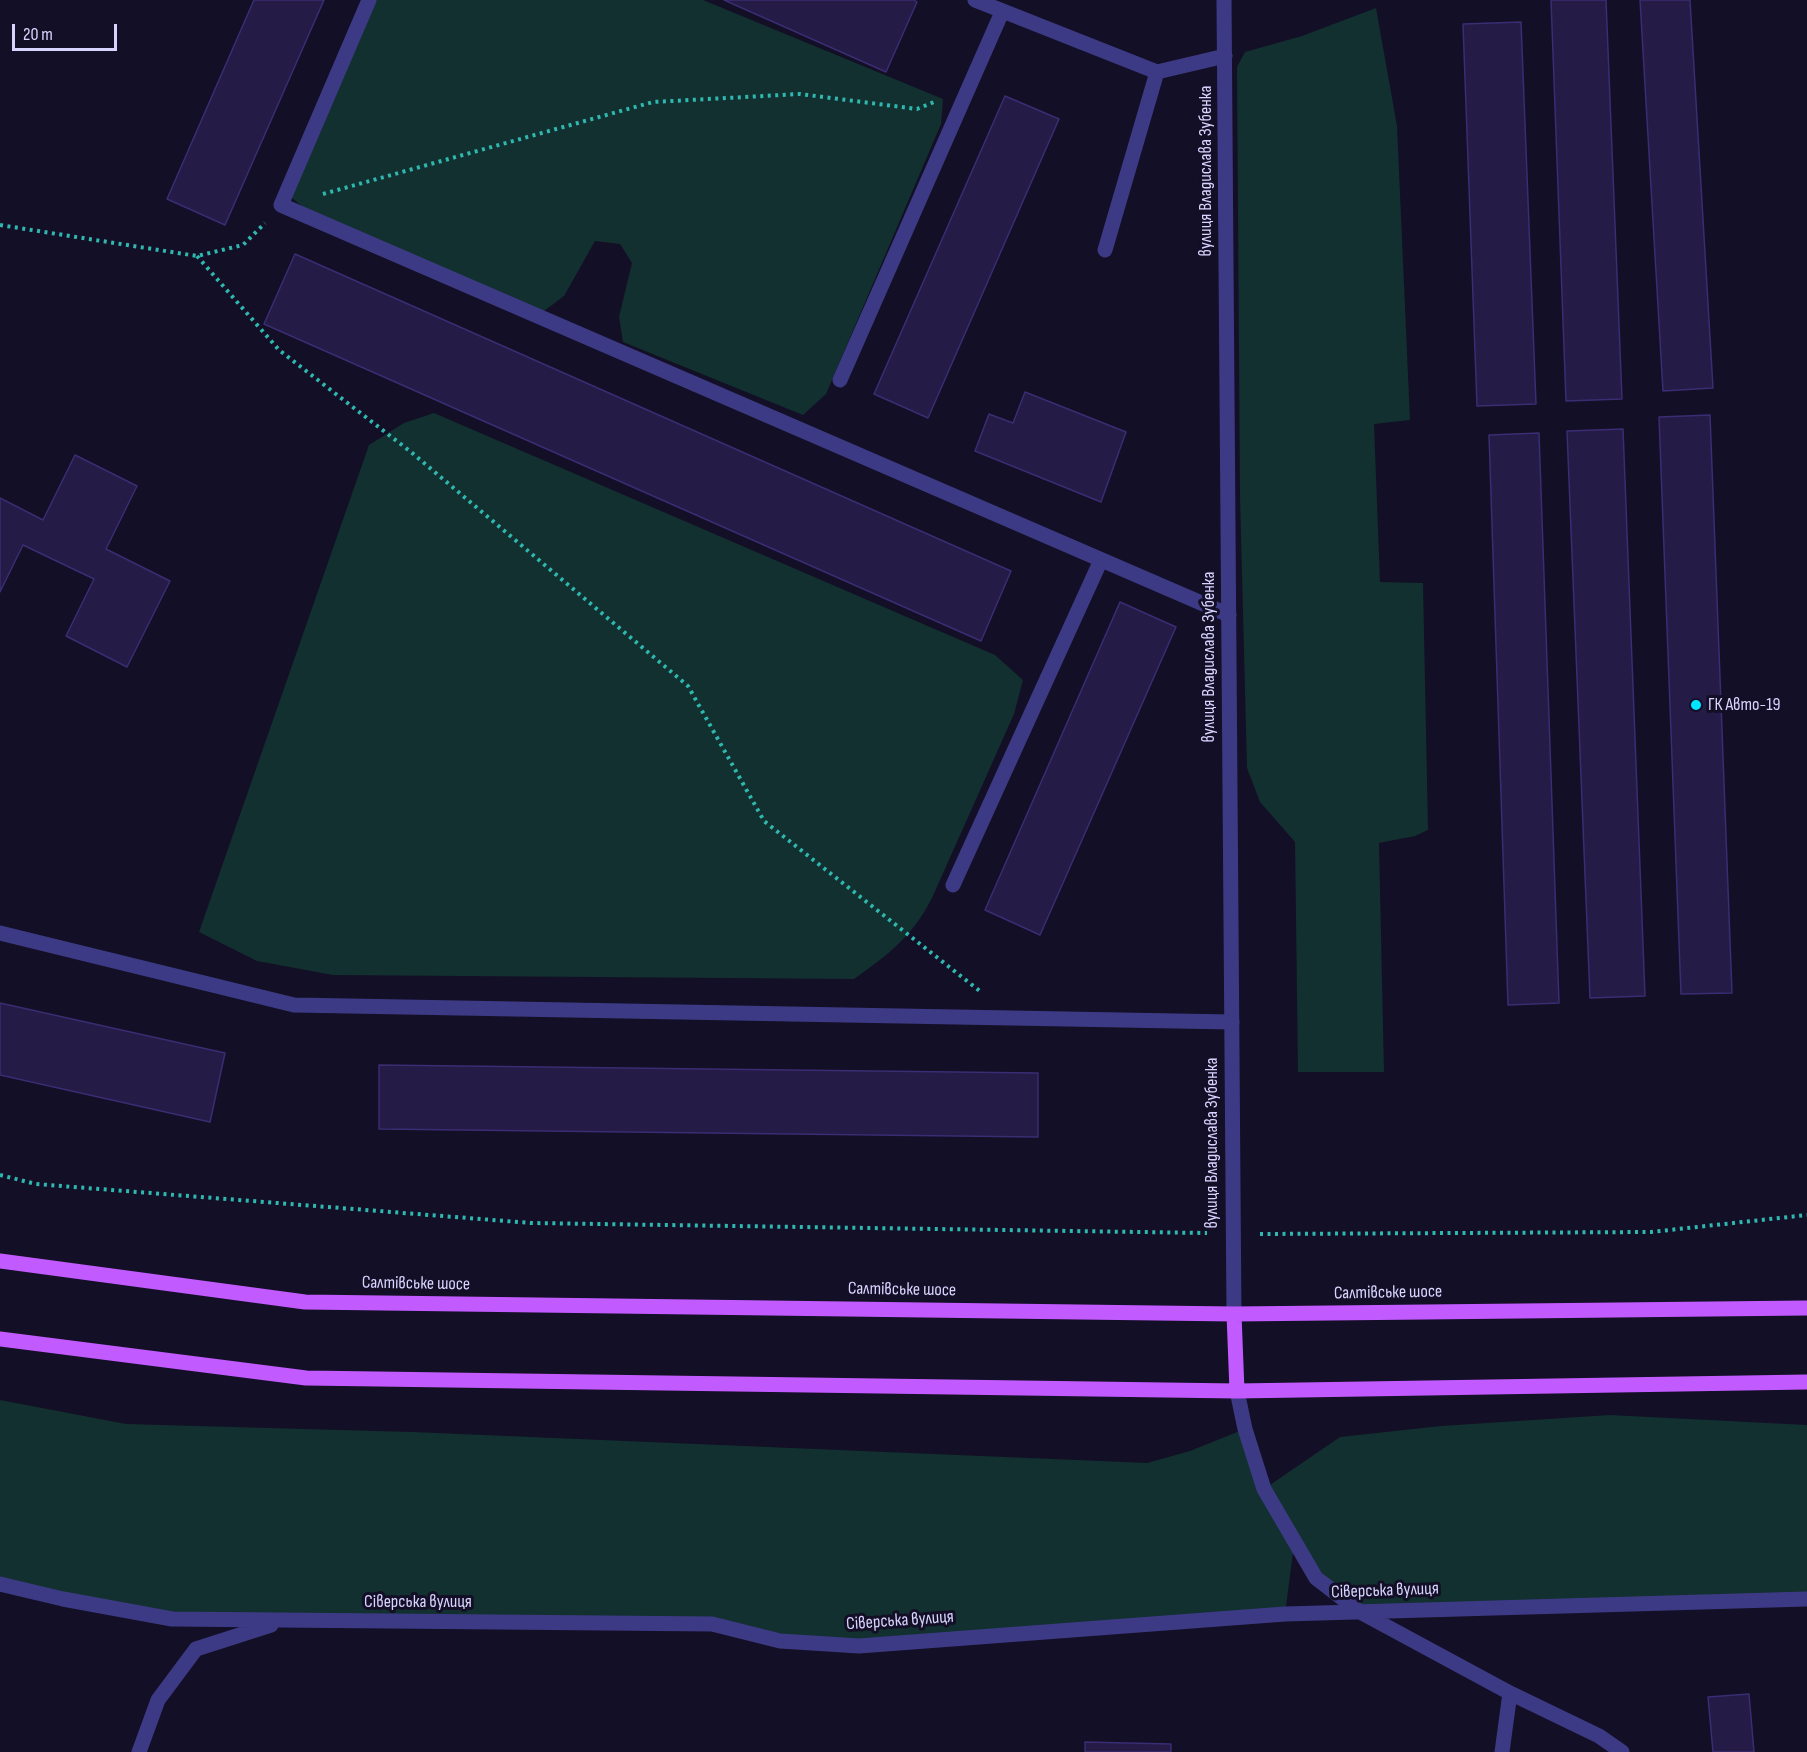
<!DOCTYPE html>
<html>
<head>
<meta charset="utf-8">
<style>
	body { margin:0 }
	#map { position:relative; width:1807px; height:1752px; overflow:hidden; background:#130f26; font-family:"Sofia Sans Condensed",sans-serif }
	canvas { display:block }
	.scale { position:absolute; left:12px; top:24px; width:105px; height:27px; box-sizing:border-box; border:3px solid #d9d4ff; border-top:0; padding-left:8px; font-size:18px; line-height:21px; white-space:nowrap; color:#d9d4ff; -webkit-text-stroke:4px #130f26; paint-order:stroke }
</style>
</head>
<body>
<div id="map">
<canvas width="1807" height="1752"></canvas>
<div class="scale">20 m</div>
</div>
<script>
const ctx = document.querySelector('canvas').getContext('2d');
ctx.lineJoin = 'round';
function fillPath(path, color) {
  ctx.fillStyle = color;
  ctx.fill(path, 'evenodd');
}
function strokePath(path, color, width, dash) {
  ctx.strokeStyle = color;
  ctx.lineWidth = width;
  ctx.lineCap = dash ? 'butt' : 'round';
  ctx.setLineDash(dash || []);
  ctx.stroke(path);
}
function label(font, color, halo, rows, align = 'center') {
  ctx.font = font + ' "Sofia Sans Condensed",sans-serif';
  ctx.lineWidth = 6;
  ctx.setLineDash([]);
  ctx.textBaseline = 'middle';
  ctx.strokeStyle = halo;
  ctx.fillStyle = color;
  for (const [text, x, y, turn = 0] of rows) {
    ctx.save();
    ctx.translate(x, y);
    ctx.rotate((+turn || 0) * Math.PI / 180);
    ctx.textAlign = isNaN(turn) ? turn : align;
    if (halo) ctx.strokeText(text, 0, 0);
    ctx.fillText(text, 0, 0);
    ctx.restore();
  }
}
fillPath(new Path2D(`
	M 369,0 L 703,0 L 943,99 L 941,124 L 826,394 L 803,415 L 623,342 L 619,317 L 632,263 L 620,244 L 595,241 L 564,296 L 544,311 L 321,222 L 286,193 Z
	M 1376,8 L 1397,126 L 1410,420 L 1374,424 L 1380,582 L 1423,583 L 1428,830 L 1415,836 L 1379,843 L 1384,1072 L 1298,1072 L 1295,842 L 1260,802 L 1247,768 L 1240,496 L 1237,67 L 1245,52 L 1302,36 Z
	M 434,413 L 995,655 L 1023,680 L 1014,714 L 932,898 C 912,937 889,954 854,979 L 333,975 L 257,961 L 199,932 L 369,445 L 404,423 Z
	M 0,1400 L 126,1424 L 412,1432 L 1147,1463 L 1190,1451 L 1245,1429 L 1264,1489 L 1340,1437 L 1441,1426 L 1610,1415 L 1807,1425 L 1807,1599 L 1360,1612 L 1294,1545 L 1285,1614 L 859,1646 L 712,1624 L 172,1619 L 0,1584 Z`), '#12302f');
const building = new Path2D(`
	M 254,0 L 324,0 L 225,225 L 167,199 Z
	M 724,0 L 914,0 L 917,2 L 886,72 Z
	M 1551,0 L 1606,0 L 1622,399 L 1566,401 Z
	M 1640,0 L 1690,0 L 1713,388 L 1663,391 Z
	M 1521,22 L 1536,404 L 1477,406 L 1463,24 Z
	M 1005,96 L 1059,119 L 928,418 L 874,394 Z
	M 295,254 L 1011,571 L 981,641 L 264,324 Z
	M 1025,392 L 1126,432 L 1101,502 L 975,451 L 989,414 L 1013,423 Z
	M 1710,415 L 1732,993 L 1681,994 L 1659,417 Z
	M 1623,429 L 1645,996 L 1590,998 L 1567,431 Z
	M 1539,433 L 1559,1003 L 1508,1005 L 1489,435 Z
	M 75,455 L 137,486 L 106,549 L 170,581 L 127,667 L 66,636 L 94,579 L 23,545 L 0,592 L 0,498 L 43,520 Z
	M 1120,602 L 1176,627 L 1040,935 L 985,910 Z
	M 0,1003 L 225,1053 L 210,1122 L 0,1075 Z
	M 379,1065 L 1038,1073 L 1038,1137 L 379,1129 Z
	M 1749,1694 L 1754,1752 L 1713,1752 L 1708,1697 Z
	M 1085,1742 L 1171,1744 L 1171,1752 L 1085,1752 Z`);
fillPath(building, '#241b47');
strokePath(building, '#3b2d73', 1.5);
strokePath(new Path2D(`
	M 323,194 L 653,102 L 800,94 L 917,109 L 934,102
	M 0,225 L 197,256 L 243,245 L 265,223
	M 197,256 L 279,350 L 411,452 L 688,686 L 764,821 L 981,992
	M 0,1175 L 36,1184 L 531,1223 L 1207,1233
	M 1260,1234 L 1651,1232 L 1807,1215`), '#2fb8b0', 4, [3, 4.5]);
strokePath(new Path2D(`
	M 369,0 L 281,205 L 1229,615
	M 975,0 L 1157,72
	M 1105,250 L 1157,72 L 1225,56
	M 840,380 L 1002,12
	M 953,885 L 1101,560
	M 0,933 L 294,1005 L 1232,1022`), '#3d3a85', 15);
strokePath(new Path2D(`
	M 1224,0 L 1234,1314
	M 1237,1391 L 1245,1429 L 1264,1489 L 1316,1578 L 1360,1612 L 1510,1693 L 1599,1736 L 1622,1752
	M 0,1584 L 63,1599 L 172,1619 L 712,1624 L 780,1641 L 859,1646 L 1285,1614 L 1807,1599
	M 139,1752 L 158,1700 L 196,1649 L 271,1625
	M 1502,1752 L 1510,1693`), '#3d3a85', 15);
strokePath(new Path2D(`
	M 0,1261 L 305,1302 L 1234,1314 L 1807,1308
	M 1234,1314 L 1237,1391
	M 0,1339 L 306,1378 L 1237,1391 L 1807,1382`), '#c25bff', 15);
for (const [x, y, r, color] of [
	[1696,705,6,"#00e5ff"]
]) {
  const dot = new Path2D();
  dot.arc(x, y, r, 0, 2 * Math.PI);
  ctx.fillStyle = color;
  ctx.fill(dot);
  strokePath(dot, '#130f26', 2);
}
label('18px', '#d9d4ff', '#130f26', [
	["вулиця Владислава Зубенка",1206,171,-90],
	["вулиця Владислава Зубенка",1209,657,-90],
	["вулиця Владислава Зубенка",1212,1143,-90],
	["Салтівське шосе",416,1284,1],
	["Салтівське шосе",902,1290,1],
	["Салтівське шосе",1388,1293,-1],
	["Сіверська вулиця",1385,1591,-2],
	["Сіверська вулиця",418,1602],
	["Сіверська вулиця",900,1621,-4]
]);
label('18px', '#d9d4ff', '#130f26', [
	["ГК Авто-19",1708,705]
], 'left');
</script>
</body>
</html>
